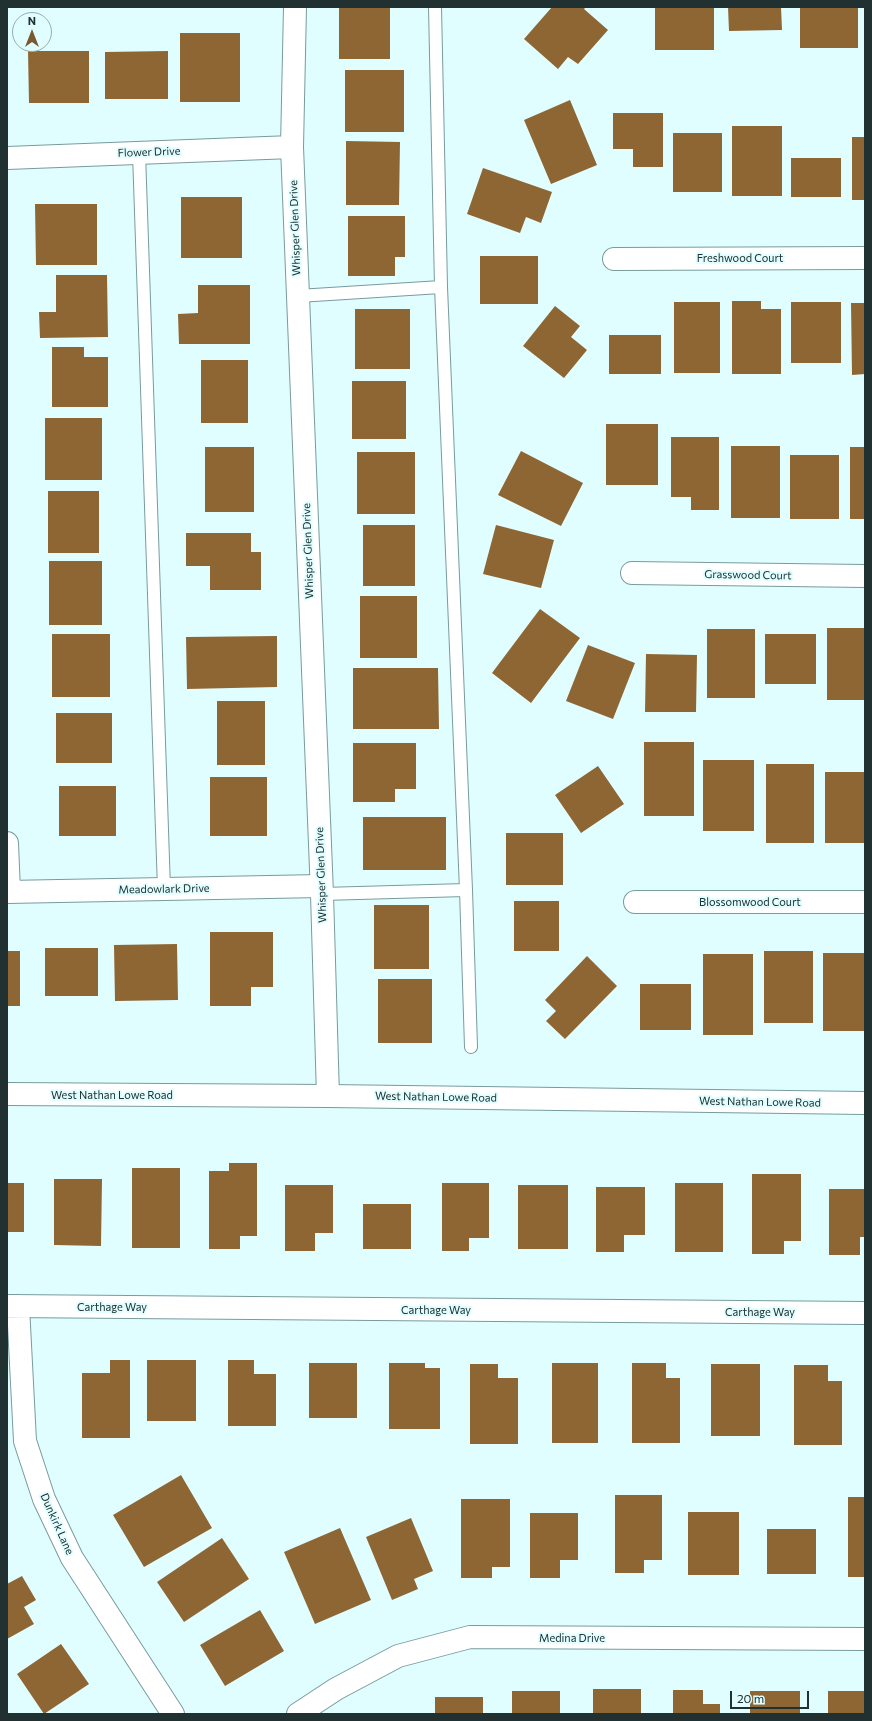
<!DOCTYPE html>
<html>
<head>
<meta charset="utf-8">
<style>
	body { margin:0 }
	#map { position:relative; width:872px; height:1721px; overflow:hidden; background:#e0feff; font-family:Commissioner,sans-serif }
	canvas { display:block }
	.frame { position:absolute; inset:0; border:8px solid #213030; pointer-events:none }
	.north { position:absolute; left:12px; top:12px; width:40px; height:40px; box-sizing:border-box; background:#e0feff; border:1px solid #94acac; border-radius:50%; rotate:0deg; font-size:11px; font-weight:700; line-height:16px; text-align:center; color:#213030 }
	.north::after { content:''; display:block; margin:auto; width:14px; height:18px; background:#7a5930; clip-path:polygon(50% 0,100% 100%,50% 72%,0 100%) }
	.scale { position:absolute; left:730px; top:1691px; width:79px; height:18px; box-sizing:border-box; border:2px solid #213030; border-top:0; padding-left:5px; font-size:12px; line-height:14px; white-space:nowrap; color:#213030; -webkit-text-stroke:3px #e0feff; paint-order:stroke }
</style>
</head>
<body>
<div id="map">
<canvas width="872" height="1721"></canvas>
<div class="frame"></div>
<div class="north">N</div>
<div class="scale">20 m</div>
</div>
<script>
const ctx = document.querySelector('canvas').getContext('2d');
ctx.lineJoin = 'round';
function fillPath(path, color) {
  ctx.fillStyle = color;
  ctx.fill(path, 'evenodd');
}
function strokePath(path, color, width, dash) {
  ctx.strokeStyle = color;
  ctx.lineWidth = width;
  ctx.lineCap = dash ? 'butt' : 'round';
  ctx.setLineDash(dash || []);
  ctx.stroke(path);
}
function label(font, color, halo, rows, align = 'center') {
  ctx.font = font + ' Commissioner,sans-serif';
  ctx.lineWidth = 4;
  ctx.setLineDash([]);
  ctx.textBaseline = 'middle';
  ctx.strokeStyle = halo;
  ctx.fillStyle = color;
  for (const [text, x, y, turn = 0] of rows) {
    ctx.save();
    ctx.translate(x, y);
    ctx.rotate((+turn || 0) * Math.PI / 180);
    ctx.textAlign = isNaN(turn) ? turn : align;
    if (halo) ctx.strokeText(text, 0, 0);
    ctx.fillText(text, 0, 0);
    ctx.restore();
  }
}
fillPath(new Path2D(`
	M 339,7 L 390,7 L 390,59 L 339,59 Z
	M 552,7 L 586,7 L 584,9 L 608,30 L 578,64 L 568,57 L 558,69 L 524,39 Z
	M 655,7 L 714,7 L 714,50 L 655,50 Z
	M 728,7 L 781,7 L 782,30 L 729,31 Z
	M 800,7 L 858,7 L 858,48 L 800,48 Z
	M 180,33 L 240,33 L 240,102 L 180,102 Z
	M 28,51 L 89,51 L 89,103 L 29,103 Z
	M 168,51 L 168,99 L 105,99 L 105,52 Z
	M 345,70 L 404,70 L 404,132 L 345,132 Z
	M 570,100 L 597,165 L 551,184 L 524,120 Z
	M 613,113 L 663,113 L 663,167 L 633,167 L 633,149 L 613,149 Z
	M 732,126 L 782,126 L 782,196 L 732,196 Z
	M 673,133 L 722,133 L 722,192 L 673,192 Z
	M 852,137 L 865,137 L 865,200 L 852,200 Z
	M 346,141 L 400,142 L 399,205 L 346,205 Z
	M 791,158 L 841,158 L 841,197 L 791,197 Z
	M 483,168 L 552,192 L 541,223 L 526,217 L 520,233 L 467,214 Z
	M 181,197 L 242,197 L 242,258 L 181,258 Z
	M 35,204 L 97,204 L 97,265 L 36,265 Z
	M 348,216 L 405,216 L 405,257 L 395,257 L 395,276 L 348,276 Z
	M 480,256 L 538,256 L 538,304 L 480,304 Z
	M 56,275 L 107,275 L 108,337 L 40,338 L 39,312 L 56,312 Z
	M 198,285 L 250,285 L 250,344 L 179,344 L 178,314 L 198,313 Z
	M 732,301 L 761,301 L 761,309 L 781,309 L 781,374 L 732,374 Z
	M 674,302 L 720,302 L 720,373 L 674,373 Z
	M 791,302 L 841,302 L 841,363 L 791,363 Z
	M 851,303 L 865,303 L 865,374 L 852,375 Z
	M 555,306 L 580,326 L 571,337 L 587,350 L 564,378 L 523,346 Z
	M 355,309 L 410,309 L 410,369 L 355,369 Z
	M 609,335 L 661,335 L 661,374 L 609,374 Z
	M 52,347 L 84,347 L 84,357 L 108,357 L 108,407 L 52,407 Z
	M 201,360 L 248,360 L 248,423 L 201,423 Z
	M 352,381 L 406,381 L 406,439 L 352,439 Z
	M 45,418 L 102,418 L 102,480 L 45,480 Z
	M 606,424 L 658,424 L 658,485 L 606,485 Z
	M 671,437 L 719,437 L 719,510 L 691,510 L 691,497 L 671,497 Z
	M 731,446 L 780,446 L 780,518 L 731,518 Z
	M 205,447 L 254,447 L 254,512 L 205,512 Z
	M 850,447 L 865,447 L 865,519 L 850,519 Z
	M 521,451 L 583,483 L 561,526 L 498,495 Z
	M 357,452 L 415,452 L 415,514 L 357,514 Z
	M 790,455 L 839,455 L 839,519 L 790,519 Z
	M 48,491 L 99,491 L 99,553 L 48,553 Z
	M 363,525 L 415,525 L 415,586 L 363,586 Z
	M 496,525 L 554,540 L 541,588 L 483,574 Z
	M 186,533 L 251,533 L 251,552 L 261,552 L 261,590 L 210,590 L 210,566 L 186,566 Z
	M 49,561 L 102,561 L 102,625 L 49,625 Z
	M 360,596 L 417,596 L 417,658 L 360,658 Z
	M 540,609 L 580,638 L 531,703 L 492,673 Z
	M 827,628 L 865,628 L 865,700 L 827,700 Z
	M 707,629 L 755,629 L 755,698 L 707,698 Z
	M 52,634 L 110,634 L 110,697 L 52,697 Z
	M 765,634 L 816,634 L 816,684 L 765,684 Z
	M 277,636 L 277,687 L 187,689 L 186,637 Z
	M 588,645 L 635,663 L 613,719 L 566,701 Z
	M 646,654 L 697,655 L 696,712 L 645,712 Z
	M 353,668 L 438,668 L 439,729 L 353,729 Z
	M 217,701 L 265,701 L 265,765 L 217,765 Z
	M 56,713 L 112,713 L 112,763 L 56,763 Z
	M 644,742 L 694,742 L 694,816 L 644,816 Z
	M 353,743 L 416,743 L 416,789 L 395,789 L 395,802 L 353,802 Z
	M 703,760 L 754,760 L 754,831 L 703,831 Z
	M 766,764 L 814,764 L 814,843 L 766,843 Z
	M 598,766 L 624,804 L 581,833 L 555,795 Z
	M 825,772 L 865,772 L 865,843 L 825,843 Z
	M 210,777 L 267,777 L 267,836 L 210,836 Z
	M 59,786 L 116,786 L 116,836 L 59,836 Z
	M 363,817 L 446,817 L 446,870 L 363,870 Z
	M 506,833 L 563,833 L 563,885 L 506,885 Z
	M 514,901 L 559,901 L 559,951 L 514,951 Z
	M 374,905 L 429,905 L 429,969 L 374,969 Z
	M 210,932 L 273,932 L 273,987 L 251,987 L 251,1006 L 210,1006 Z
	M 177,944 L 178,1000 L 115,1001 L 114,945 Z
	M 45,948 L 98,948 L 98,996 L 45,996 Z
	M 7,951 L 20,951 L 20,1006 L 7,1006 Z
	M 764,951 L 813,951 L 813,1023 L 764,1023 Z
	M 823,953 L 865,953 L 865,1031 L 823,1031 Z
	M 703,954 L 753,954 L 753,1035 L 703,1035 Z
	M 587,956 L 617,986 L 565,1039 L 546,1021 L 556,1011 L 545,1000 Z
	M 378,979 L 432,979 L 432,1043 L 378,1043 Z
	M 640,984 L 691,984 L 691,1030 L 640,1030 Z
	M 229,1163 L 257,1163 L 257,1236 L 240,1236 L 240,1249 L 209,1249 L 209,1171 L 229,1171 Z
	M 132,1168 L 180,1168 L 180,1248 L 132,1248 Z
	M 752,1174 L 801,1174 L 801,1241 L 784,1241 L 784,1254 L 752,1254 Z
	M 54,1179 L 102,1179 L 101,1246 L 54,1245 Z
	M 7,1183 L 24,1183 L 24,1232 L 7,1232 Z
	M 442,1183 L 489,1183 L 489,1238 L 469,1238 L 469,1251 L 442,1251 Z
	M 675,1183 L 723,1183 L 723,1252 L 675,1252 Z
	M 285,1185 L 333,1185 L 333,1233 L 315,1233 L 315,1251 L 285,1251 Z
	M 518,1185 L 568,1185 L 568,1249 L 518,1249 Z
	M 596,1187 L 645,1187 L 645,1235 L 624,1235 L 624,1252 L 596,1252 Z
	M 829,1189 L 865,1189 L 865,1237 L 860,1237 L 860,1255 L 829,1255 Z
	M 363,1204 L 411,1204 L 411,1249 L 363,1249 Z
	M 110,1360 L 130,1360 L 130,1438 L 82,1438 L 82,1373 L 110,1373 Z
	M 147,1360 L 196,1360 L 196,1421 L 147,1421 Z
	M 228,1360 L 254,1360 L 254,1374 L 276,1374 L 276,1426 L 228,1426 Z
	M 309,1363 L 357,1363 L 357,1418 L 309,1418 Z
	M 389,1363 L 425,1363 L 425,1368 L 440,1368 L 440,1429 L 389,1429 Z
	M 552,1363 L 598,1363 L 598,1443 L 552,1443 Z
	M 632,1363 L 666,1363 L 666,1378 L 680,1378 L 680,1443 L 632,1443 Z
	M 470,1364 L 498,1364 L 498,1378 L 518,1378 L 518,1444 L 470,1444 Z
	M 711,1364 L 760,1364 L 760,1436 L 711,1436 Z
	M 794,1365 L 828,1365 L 828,1381 L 842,1381 L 842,1445 L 794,1445 Z
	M 181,1475 L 212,1528 L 144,1567 L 113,1515 Z
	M 615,1495 L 662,1495 L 662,1560 L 644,1560 L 644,1573 L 615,1573 Z
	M 848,1497 L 865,1497 L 865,1577 L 848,1577 Z
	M 461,1499 L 510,1499 L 510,1567 L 492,1567 L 492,1578 L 461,1578 Z
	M 688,1512 L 739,1512 L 739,1575 L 688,1575 Z
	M 530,1513 L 578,1513 L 578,1560 L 560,1560 L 560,1578 L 530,1578 Z
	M 411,1518 L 433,1571 L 414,1579 L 418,1589 L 392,1600 L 366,1537 Z
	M 340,1528 L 371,1600 L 315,1624 L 284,1552 Z
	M 767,1529 L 816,1529 L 816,1574 L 767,1574 Z
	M 222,1538 L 249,1579 L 184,1622 L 157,1582 Z
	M 22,1576 L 36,1600 L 24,1607 L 34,1624 L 7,1639 L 7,1584 Z
	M 260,1610 L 284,1651 L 225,1686 L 200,1645 Z
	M 61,1644 L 89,1684 L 44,1714 L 17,1674 Z
	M 593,1689 L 641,1689 L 641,1714 L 593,1714 Z
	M 673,1690 L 703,1690 L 703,1704 L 720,1704 L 720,1714 L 673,1714 Z
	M 512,1691 L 560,1691 L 560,1714 L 512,1714 Z
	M 750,1691 L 800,1691 L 800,1714 L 750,1714 Z
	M 828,1691 L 865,1691 L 865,1714 L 828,1714 Z
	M 435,1697 L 483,1697 L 483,1714 L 435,1714 Z`), '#8e6634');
const lane = new Path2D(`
	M 435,7 L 441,287
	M 139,153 L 164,889
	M 298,296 L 441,287 L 466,890 L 322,894
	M 466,890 L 471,1047`);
const street = new Path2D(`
	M 295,7 L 292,147 L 322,894 L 328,1096
	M 7,158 L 292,147
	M 614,259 L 865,258
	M 632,573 L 865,576
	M 7,843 L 9,892
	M 7,892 L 321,886
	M 635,902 L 865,902
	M 7,1306 L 865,1313
	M 18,1306 L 25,1441 L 44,1499 L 72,1558 L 173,1714
	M 298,1714 L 336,1689 L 398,1656 L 470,1637 L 865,1639`);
const secondary = new Path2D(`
	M 7,1094 L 328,1096 L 865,1103`);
strokePath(lane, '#789b9c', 14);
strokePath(street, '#789b9c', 24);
strokePath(secondary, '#789b9c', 24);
strokePath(lane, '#fff', 12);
strokePath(street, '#fff', 22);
strokePath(secondary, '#fff', 22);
label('11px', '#213030', '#e0feff', [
	["Flower Drive",149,152,-2],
	["Whisper Glen Drive",295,228,-92],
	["Freshwood Court",740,258],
	["Whisper Glen Drive",308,551,-92],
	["Grasswood Court",748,575,1],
	["Whisper Glen Drive",321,875,-92],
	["Meadowlark Drive",164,889,-1],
	["Blossomwood Court",750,902],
	["West Nathan Lowe Road",112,1095],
	["West Nathan Lowe Road",436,1097,1],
	["West Nathan Lowe Road",760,1102,1],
	["Carthage Way",112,1307],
	["Carthage Way",436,1310],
	["Carthage Way",760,1312],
	["Dunkirk Lane",57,1524,66],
	["Medina Drive",572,1638]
]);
</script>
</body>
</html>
